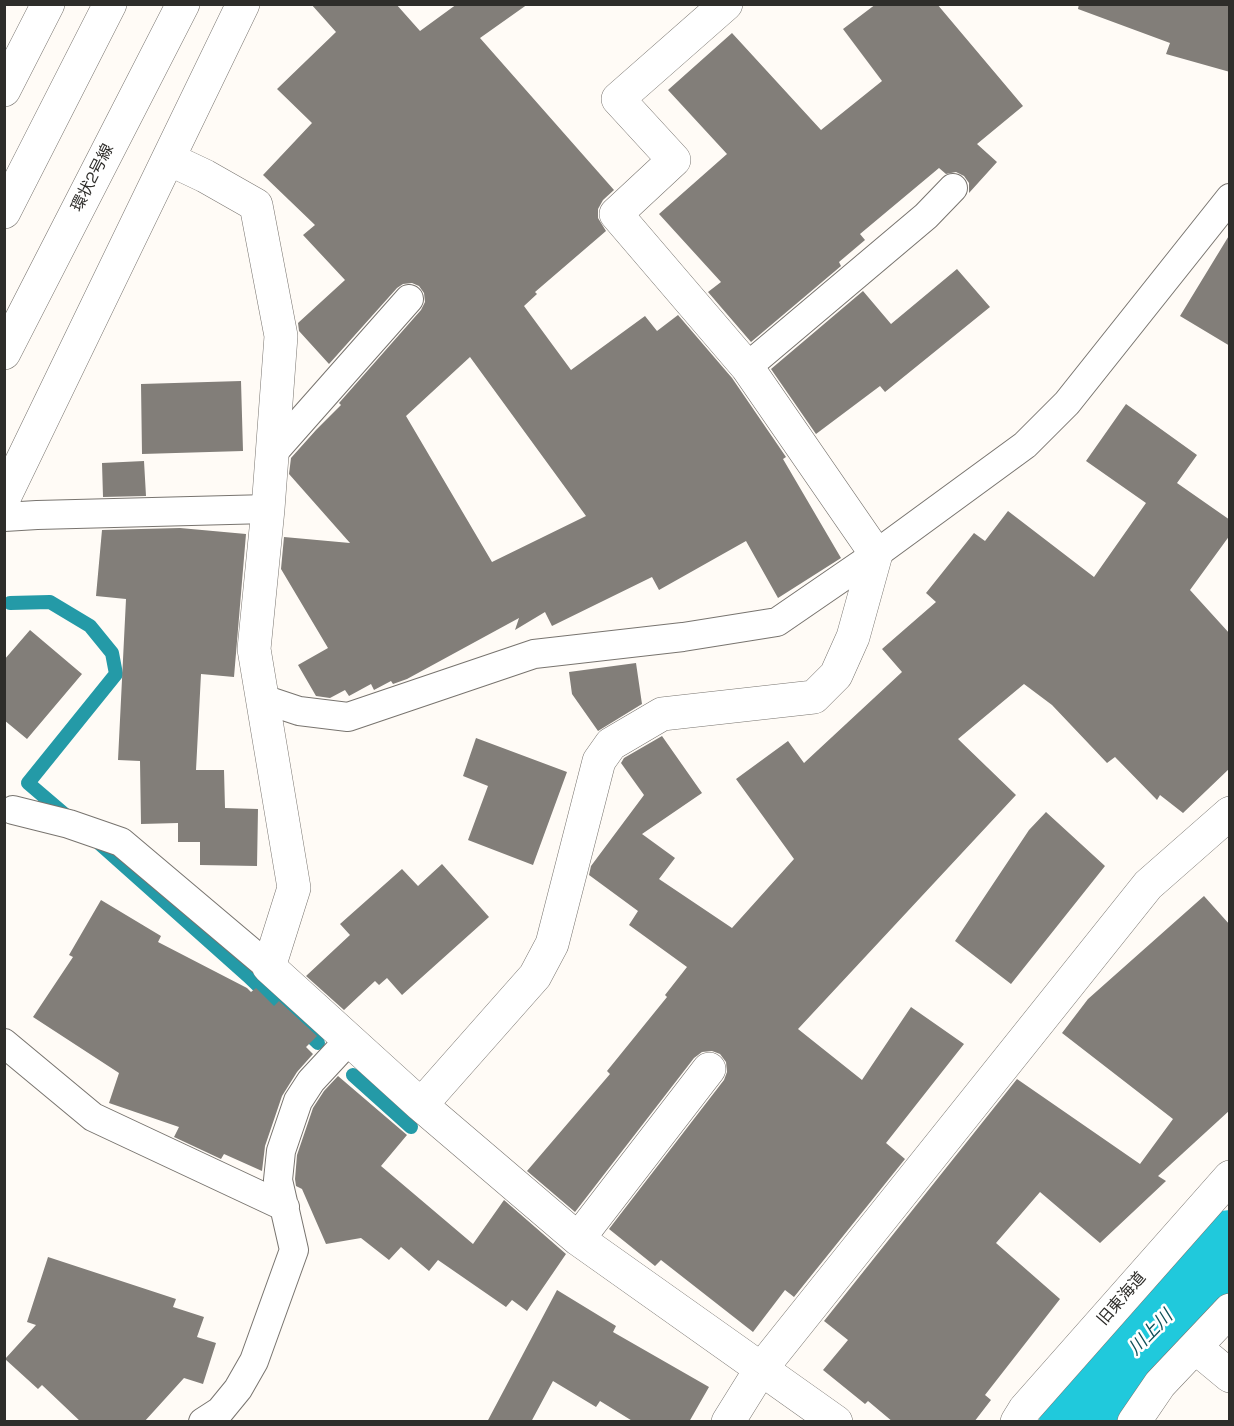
<!DOCTYPE html>
<html>
<head>
<meta charset="utf-8">
<style>
	body { margin:0 }
	#map { position:relative; width:1234px; height:1426px; overflow:hidden; background:#fffbf6; font-family:"Space Grotesk",sans-serif }
	canvas { display:block }
	.frame { position:absolute; inset:0; border:6px solid #2e2d2a; pointer-events:none }
</style>
</head>
<body>
<div id="map">
<canvas width="1234" height="1426"></canvas>
<div class="frame"></div>
</div>
<script>
const ctx = document.querySelector('canvas').getContext('2d');
ctx.lineJoin = 'round';
function strokePath(path, color, width, dash) {
  ctx.strokeStyle = color;
  ctx.lineWidth = width;
  ctx.lineCap = dash ? 'butt' : 'round';
  ctx.setLineDash(dash || []);
  ctx.stroke(path);
}
function fillPath(path, color) {
  ctx.fillStyle = color;
  ctx.fill(path, 'evenodd');
}
function label(font, color, halo, rows, align = 'center') {
  ctx.font = font + ' "Space Grotesk","Noto Sans JP",sans-serif';
  ctx.lineWidth = 5;
  ctx.setLineDash([]);
  ctx.textBaseline = 'middle';
  ctx.strokeStyle = halo;
  ctx.fillStyle = color;
  for (const [text, x, y, turn = 0] of rows) {
    ctx.save();
    ctx.translate(x, y);
    ctx.rotate((+turn || 0) * Math.PI / 180);
    ctx.textAlign = isNaN(turn) ? turn : align;
    if (halo) ctx.strokeText(text, 0, 0);
    ctx.fillText(text, 0, 0);
    ctx.restore();
  }
}
strokePath(new Path2D(`
	M 10,603 L 50,602 L 90,626 L 112,653 L 116,674 L 28,783 L 69,818
	M 100,844 L 248,976 L 318,1043
	M 353,1075 L 411,1127`), '#249aa7', 14);
strokePath(new Path2D(`
	M 1081,1422 L 1127,1358 L 1230,1252`), '#20c9dc', 84);
fillPath(new Path2D(`
	M 311,4 L 396,4 L 420,31 L 457,4 L 528,4 L 480,38 L 614,190 L 603,200 L 598,209 L 598,218 L 606,231 L 535,292 L 537,294 L 524,306 L 571,370 L 645,316 L 657,331 L 678,315 L 732,378 L 786,457 L 783,459 L 841,558 L 778,598 L 746,541 L 659,590 L 652,577 L 552,626 L 545,612 L 515,630 L 519,618 L 407,679 L 393,684 L 391,681 L 374,690 L 371,684 L 349,696 L 345,690 L 330,698 L 316,696 L 298,665 L 328,648 L 281,569 L 284,537 L 350,543 L 289,474 L 291,458 L 316,430 L 341,405 L 339,403 L 421,310 L 425,302 L 424,293 L 419,286 L 412,283 L 403,284 L 397,288 L 329,364 L 299,331 L 298,323 L 345,280 L 303,235 L 315,225 L 263,175 L 312,123 L 277,89 L 336,32 ZM 470,357 L 586,516 L 492,562 L 406,416 Z
	M 876,4 L 937,4 L 1023,106 L 977,144 L 997,162 L 969,193 L 969,183 L 964,176 L 956,172 L 946,174 L 939,168 L 860,234 L 865,240 L 839,262 L 841,266 L 751,342 L 708,292 L 721,282 L 659,214 L 727,154 L 668,90 L 732,33 L 821,130 L 882,81 L 843,29 Z
	M 1079,4 L 1230,4 L 1230,72 L 1166,54 L 1170,43 L 1078,9 Z
	M 1230,234 L 1230,346 L 1180,316 Z
	M 957,269 L 990,307 L 885,392 L 880,386 L 816,434 L 771,369 L 863,291 L 891,324 Z
	M 241,381 L 243,451 L 142,454 L 141,384 Z
	M 1126,404 L 1197,455 L 1177,483 L 1230,520 L 1230,535 L 1190,590 L 1230,634 L 1230,768 L 1183,813 L 1160,795 L 1157,800 L 1115,757 L 1107,763 L 1052,705 L 1024,684 L 958,739 L 1016,795 L 798,1029 L 862,1080 L 911,1007 L 964,1044 L 886,1143 L 905,1159 L 794,1297 L 785,1290 L 753,1332 L 661,1260 L 655,1266 L 609,1229 L 724,1080 L 727,1072 L 726,1062 L 720,1054 L 712,1051 L 702,1052 L 694,1058 L 575,1212 L 527,1171 L 610,1074 L 607,1071 L 667,997 L 665,995 L 687,967 L 629,925 L 638,911 L 589,875 L 591,866 L 644,795 L 621,763 L 624,758 L 662,736 L 702,793 L 642,834 L 675,858 L 659,879 L 732,928 L 794,859 L 736,779 L 788,741 L 804,763 L 902,672 L 882,649 L 936,602 L 926,593 L 974,533 L 985,541 L 1008,511 L 1094,577 L 1146,503 L 1086,461 Z
	M 144,461 L 146,496 L 103,497 L 102,463 Z
	M 180,528 L 246,534 L 234,677 L 201,674 L 196,770 L 224,770 L 225,808 L 258,809 L 257,866 L 200,865 L 200,842 L 178,842 L 178,823 L 141,824 L 140,761 L 118,760 L 126,599 L 96,596 L 102,530 Z
	M 30,630 L 82,674 L 27,739 L 4,720 L 4,660 Z
	M 636,663 L 642,704 L 598,731 L 572,694 L 569,672 Z
	M 476,738 L 567,772 L 533,865 L 468,840 L 488,786 L 463,776 Z
	M 1046,812 L 1105,866 L 1011,984 L 955,941 L 1029,830 Z
	M 442,864 L 489,917 L 402,995 L 387,978 L 379,985 L 375,981 L 344,1010 L 306,976 L 350,935 L 340,924 L 402,869 L 418,886 Z
	M 1204,896 L 1230,925 L 1230,1110 L 1158,1176 L 1166,1181 L 1100,1243 L 1040,1192 L 996,1243 L 1060,1299 L 985,1395 L 991,1400 L 974,1422 L 893,1422 L 868,1401 L 865,1404 L 823,1370 L 848,1340 L 824,1321 L 1017,1079 L 1140,1164 L 1173,1119 L 1062,1033 L 1088,999 Z
	M 101,900 L 161,936 L 158,942 L 247,988 L 251,992 L 256,988 L 274,1006 L 279,1001 L 317,1036 L 306,1047 L 313,1054 L 297,1072 L 282,1096 L 265,1146 L 262,1171 L 224,1154 L 221,1159 L 174,1137 L 179,1127 L 109,1103 L 119,1073 L 33,1017 L 73,957 L 69,955 Z
	M 338,1076 L 407,1135 L 381,1166 L 473,1244 L 504,1200 L 566,1254 L 527,1311 L 512,1300 L 506,1307 L 438,1260 L 429,1271 L 401,1247 L 389,1260 L 361,1238 L 326,1244 L 302,1189 L 296,1186 L 295,1179 L 297,1155 L 313,1108 L 324,1091 Z
	M 48,1257 L 176,1299 L 173,1307 L 204,1317 L 197,1337 L 216,1343 L 203,1384 L 184,1378 L 144,1422 L 81,1422 L 42,1385 L 38,1389 L 5,1359 L 36,1325 L 27,1322 Z
	M 557,1290 L 616,1326 L 613,1332 L 709,1387 L 689,1422 L 634,1422 L 600,1401 L 596,1407 L 553,1381 L 531,1422 L 487,1422 Z`), '#827e79');
const service = new Path2D(`
	M 747,367 L 926,216 L 953,188
	M 272,454 L 409,299
	M 4,517 L 37,515 L 268,509
	M 263,699 L 299,711 L 348,717 L 534,654 L 683,637 L 777,622 L 876,554 L 1025,445 L 1067,403 L 1230,198
	M 13,810 L 69,824 L 121,842 L 269,967
	M 4,1043 L 93,1117 L 285,1207
	M 203,1422 L 220,1411 L 238,1389 L 254,1361 L 294,1250 L 278,1180 L 281,1151 L 298,1101 L 311,1081 L 349,1040`);
const minor = new Path2D(`
	M 169,159 L 205,176 L 256,205 L 281,336 L 268,509 L 254,649 L 294,888 L 269,967 L 421,1105 L 578,1239 L 836,1422
	M 421,1105 L 535,976 L 552,944 L 599,761 L 611,744 L 662,714 L 814,697 L 836,675 L 853,637 L 876,554 L 747,367 L 616,214 L 674,160 L 618,99 L 726,4
	M 578,1239 L 709,1069
	M 1195,1347 L 1230,1376
	M 728,1422 L 761,1369 L 1148,885 L 1230,813
	M 1017,1422 L 1025,1409 L 1230,1177
	M 1134,1422 L 1160,1384 L 1230,1310`);
const primary = new Path2D(`
	M 4,90 L 48,4
	M 4,212 L 110,4
	M 4,353 L 183,4
	M 4,498 L 243,4`);
strokePath(service, '#78746f', 30);
strokePath(minor, '#78746f', 34);
strokePath(primary, '#78746f', 34);
strokePath(service, '#fff', 28);
strokePath(minor, '#fff', 33);
strokePath(primary, '#fff', 33);
label('16px', '#2e2d2a', '#fff', [
	["環状2号線",93,178,-63],
	["旧東海道",1122,1299,-49]
]);
label('italic 18px', '#105159', '#fff', [
	["川上川",1151,1333,-46]
]);
</script>
</body>
</html>
